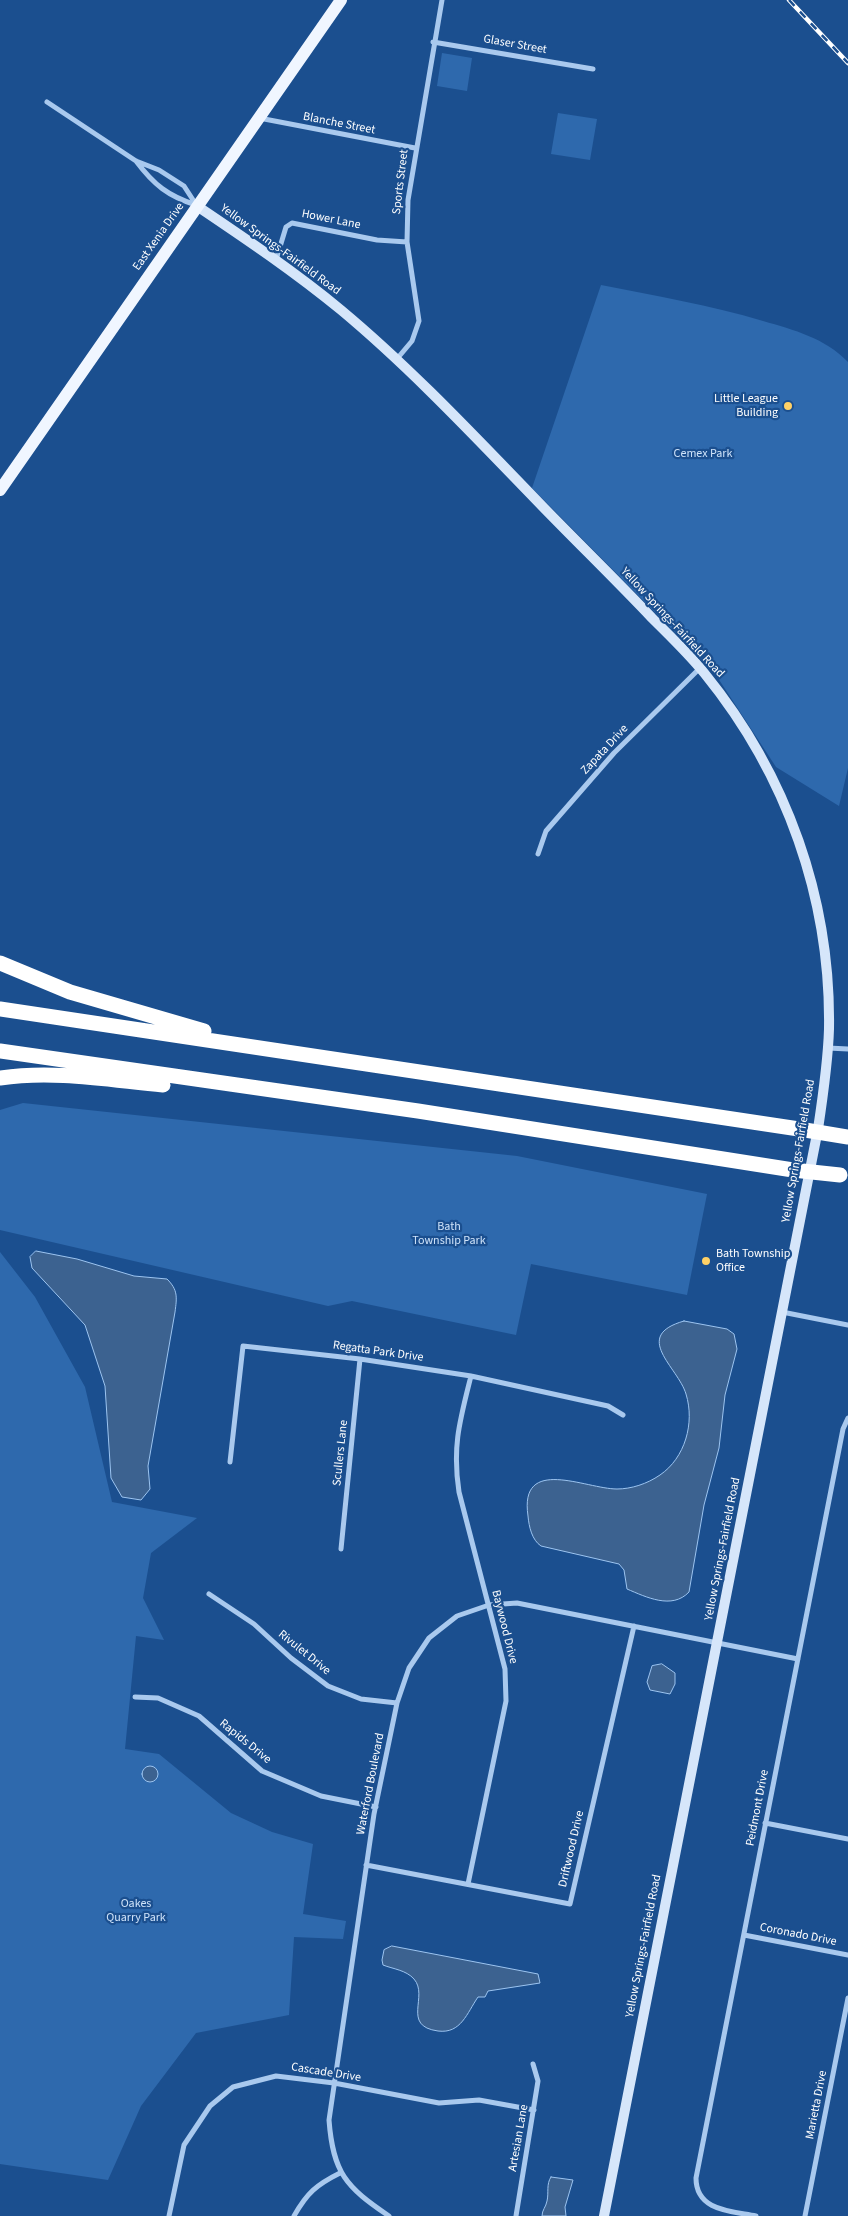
<!DOCTYPE html>
<html>
<head>
<meta charset="utf-8">
<style>
	body { margin:0 }
	canvas { display:block; background:#1b4f8f }
</style>
</head>
<body>
<canvas width="848" height="2216"></canvas>
<script>
const ctx = document.querySelector('canvas').getContext('2d');
ctx.lineJoin = 'round';
function fillPath(path, color) {
  ctx.fillStyle = color;
  ctx.fill(path, 'evenodd');
}
function strokePath(path, color, width, dash) {
  ctx.strokeStyle = color;
  ctx.lineWidth = width;
  ctx.lineCap = dash ? 'butt' : 'round';
  ctx.setLineDash(dash || []);
  ctx.stroke(path);
}
function label(font, color, halo, rows, align = 'center') {
  ctx.font = font + ' "Source Sans 3",sans-serif';
  ctx.lineWidth = 4.5;
  ctx.setLineDash([]);
  ctx.textBaseline = 'middle';
  ctx.strokeStyle = halo;
  ctx.fillStyle = color;
  for (const [text, x, y, turn = 0] of rows) {
    ctx.save();
    ctx.translate(x, y);
    ctx.rotate((+turn || 0) * Math.PI / 180);
    ctx.textAlign = isNaN(turn) ? turn : align;
    if (halo) ctx.strokeText(text, 0, 0);
    ctx.fillText(text, 0, 0);
    ctx.restore();
  }
}
fillPath(new Path2D(`
	M 442,53 L 472,58 L 467,91 L 437,86 Z
	M 558,113 L 597,119 L 590,160 L 551,154 Z
	M 601,285 C 656,296 710,305 763,321 C 794,330 825,338 848,362 L 848,768 L 839,806 L 776,767 L 714,672 L 532,488 Z
	M 23,1103 L 517,1156 L 707,1194 L 687,1295 L 531,1264 L 516,1335 L 352,1301 L 328,1306 L 0,1230 L 0,1110 Z
	M 0,1252 L 35,1297 L 85,1387 L 112,1502 L 197,1518 L 151,1553 L 143,1598 L 164,1640 L 136,1636 L 125,1749 L 159,1754 L 231,1813 L 272,1832 L 313,1844 L 303,1914 L 346,1921 L 343,1939 L 294,1937 L 289,2015 L 196,2033 L 141,2106 L 108,2180 L 0,2164 Z`), '#2e69ad');
const water = new Path2D(`
	M 36,1251 L 77,1259 L 134,1276 L 167,1279 C 178,1290 177,1297 175,1312 L 148,1466 L 150,1489 L 141,1500 L 122,1497 L 111,1478 L 105,1386 L 85,1325 L 32,1268 L 30,1257 Z
	M 684,1321 L 727,1329 L 734,1334 L 737,1349 L 725,1395 L 719,1448 L 704,1505 L 689,1592 C 672,1610 646,1597 627,1589 L 624,1570 L 619,1564 L 541,1546 C 532,1540 529,1527 528,1516 C 519,1455 586,1489 617,1489 C 631,1489 647,1484 660,1475 C 685,1458 695,1423 686,1394 C 678,1367 631,1336 684,1321 Z
	M 662,1664 L 675,1673 L 675,1684 L 670,1694 L 650,1690 L 647,1682 L 652,1666 Z
	M142 1774a8 8 0 1 1 16 0a8 8 0 1 1-16 0Z
	M 392,1946 L 538,1974 L 540,1983 L 488,1991 L 485,1997 L 478,1997 C 467,2013 461,2034 438,2031 C 401,2026 429,1996 414,1979 C 406,1970 393,1969 383,1965 L 382,1960 L 384,1950 Z
	M 551,2177 L 573,2180 L 565,2207 L 566,2216 L 542,2216 C 542,2210 546,2207 547,2201 C 549,2193 546,2184 551,2177 Z`);
fillPath(water, '#3c6290');
strokePath(water, '#9cc4f0', 1);
strokePath(new Path2D(`
	M 433,42 L 593,69
	M 47,102 L 136,161 L 159,170 L 184,186 L 197,206
	M 259,118 L 415,148
	M 136,161 C 154,185 168,196 196,205
	M 276,260 L 286,227 L 292,223 L 377,240 L 407,242
	M 396,360 L 412,341 L 419,321 L 407,242 L 408,200 L 442,0
	M 538,854 L 546,831 L 614,753 L 700,668
	M 828,1048 L 848,1049
	M 782,1312 L 848,1325
	M 230,1462 L 243,1346 L 360,1359 L 471,1376 L 608,1406 L 623,1415
	M 341,1549 L 360,1359
	M 209,1594 L 254,1624 L 291,1658 L 328,1686 L 361,1699 L 397,1703
	M 135,1697 L 158,1698 L 199,1716 L 262,1771 L 321,1796 L 376,1807
	M 765,1823 L 848,1839
	M 366,1865 L 570,1904 L 634,1626
	M 468,1884 L 506,1701 L 505,1669 L 459,1492 C 452,1446 460,1420 471,1376
	M 744,1935 L 848,1955
	M 169,2216 L 184,2145 L 210,2106 L 233,2087 L 276,2076 L 334,2083 L 439,2103 L 479,2100 L 534,2110
	M 294,2216 C 307,2193 316,2185 340,2173
	M 389,2216 C 346,2187 333,2173 329,2120 L 374,1814 L 397,1703 L 409,1668 L 429,1638 L 457,1616 L 489,1605 L 517,1603 L 798,1659
	M 516,2216 L 538,2081 L 533,2064
	M 756,2216 C 731,2211 696,2211 696,2178 L 843,1429 L 848,1418
	M 805,2216 L 848,1998`), '#a9c9ee', 5);
strokePath(new Path2D(`
	M 197,206 C 246,239 295,272 341,310 C 413,370 479,441 544,508 C 580,545 617,581 652,618 C 670,636 689,654 705,674 C 787,775 831,899 829,1029 C 828,1063 823,1096 818,1129 L 604,2216`), '#d6e6fa', 10);
strokePath(new Path2D(`
	M 0,490 L 341,0`), '#f0f6ff', 12);
strokePath(new Path2D(`
	M 0,963 L 70,992 L 204,1031
	M 0,1009 L 799,1129
	M 0,1051 L 418,1111 L 793,1170
	M 0,1078 C 54,1070 109,1080 163,1085`), '#fff', 15);
const rail = new Path2D(`
	M 789,0 L 848,63`);
strokePath(rail, '#fff', 4.5);
strokePath(rail, '#1b4f8f', 2.5, [8]);
strokePath(new Path2D(`
	M 799,1129 L 848,1137
	M 793,1170 L 840,1175`), '#fff', 15);
for (const [x, y, r, color] of [
	[788,406,5,"#ffd166"],
	[706,1261,5,"#ffd166"]
]) {
  const dot = new Path2D();
  dot.arc(x, y, r, 0, 2 * Math.PI);
  ctx.fillStyle = color;
  ctx.fill(dot);
  strokePath(dot, '#1b4f8f', 2);
}
label('12px', '#fff', '#1b4f8f', [
	["Glaser Street",515,45,10],
	["Blanche Street",339,124,11],
	["Sports Street",401,182,-83],
	["Hower Lane",331,220,11],
	["East Xenia Drive",159,237,-55],
	["Yellow Springs-Fairfield Road",280,250,36],
	["Yellow Springs-Fairfield Road",672,623,47],
	["Zapata Drive",605,750,-47],
	["Yellow Springs-Fairfield Road",799,1151,-80],
	["Regatta Park Drive",378,1352,8],
	["Scullers Lane",341,1453,-84],
	["Yellow Springs-Fairfield Road",723,1549,-79],
	["Baywood Drive",504,1627,76],
	["Rivulet Drive",304,1653,39],
	["Rapids Drive",245,1742,39],
	["Waterford Boulevard",371,1784,-79],
	["Peidmont Drive",758,1808,-79],
	["Driftwood Drive",572,1849,-77],
	["Coronado Drive",798,1935,11],
	["Yellow Springs-Fairfield Road",644,1946,-79],
	["Cascade Drive",326,2073,9],
	["Marietta Drive",817,2105,-79],
	["Artesian Lane",519,2138,-80]
]);
label('12px', '#fff', '#1b4f8f', [
	["Little League",778,399],
	["Building",778,413],
	["Bath Township",716,1254,"left"],
	["Office",716,1268,"left"]
], 'right');
label('12px', '#cfe3fa', '#1b4f8f', [
	["Cemex Park",703,454],
	["Bath",449,1227],
	["Township Park",449,1241],
	["Oakes",136,1904],
	["Quarry Park",136,1918]
]);
</script>
</body>
</html>
